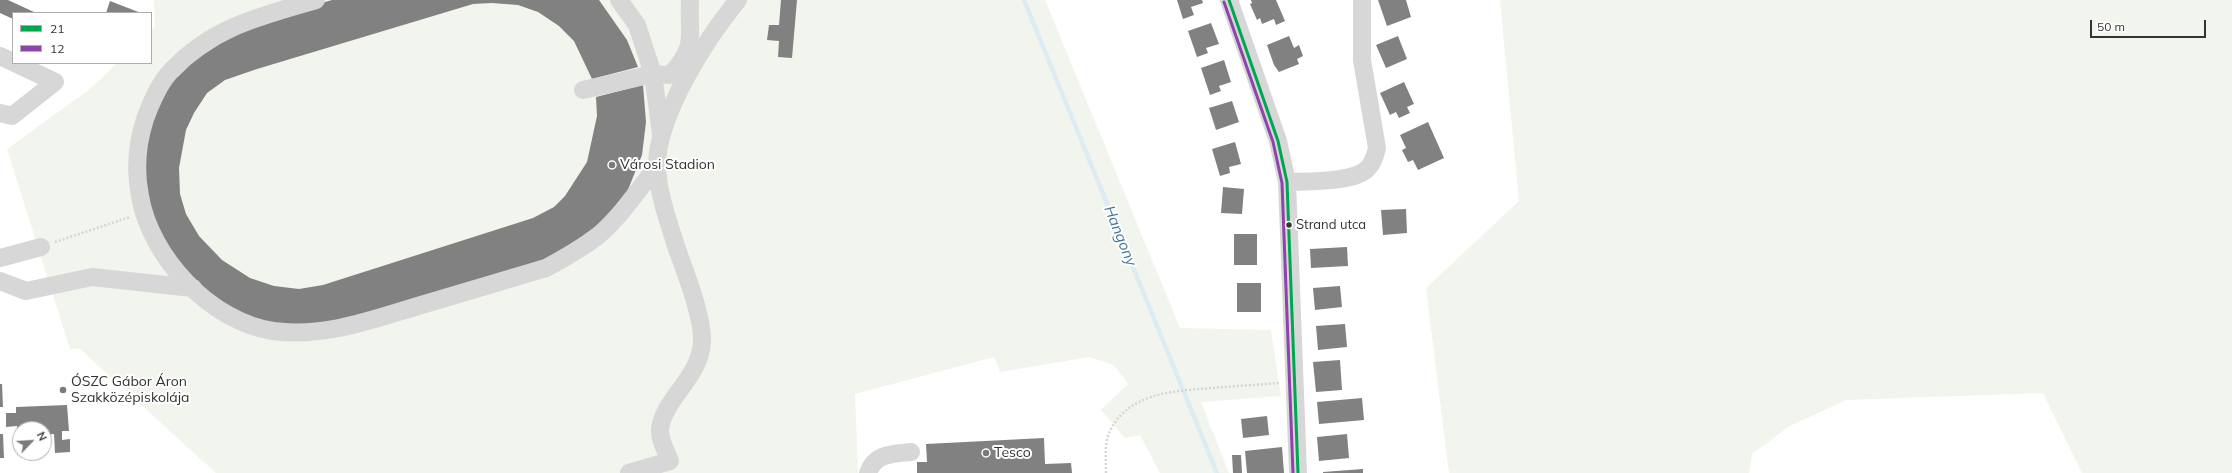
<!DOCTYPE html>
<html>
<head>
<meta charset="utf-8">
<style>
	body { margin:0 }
	#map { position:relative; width:2232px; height:473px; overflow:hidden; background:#fff; font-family:Mulish,sans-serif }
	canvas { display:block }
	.legend { position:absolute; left:12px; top:12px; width:140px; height:52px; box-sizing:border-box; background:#fff; border:1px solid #adadad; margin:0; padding:5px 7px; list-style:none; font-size:12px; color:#333 }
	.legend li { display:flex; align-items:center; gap:8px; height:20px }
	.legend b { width:20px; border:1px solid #adadad }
	.north { position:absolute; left:12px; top:421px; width:40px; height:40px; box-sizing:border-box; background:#fff; border:1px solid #adadad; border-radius:50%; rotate:65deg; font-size:11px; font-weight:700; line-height:16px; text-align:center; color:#333 }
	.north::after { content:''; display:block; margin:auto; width:14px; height:18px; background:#7a7a7a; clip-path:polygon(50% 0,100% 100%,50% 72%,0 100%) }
	.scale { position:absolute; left:2090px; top:20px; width:116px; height:18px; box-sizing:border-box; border:2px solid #333; border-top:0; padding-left:5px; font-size:12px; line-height:14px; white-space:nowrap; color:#333; -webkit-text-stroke:3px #fff; paint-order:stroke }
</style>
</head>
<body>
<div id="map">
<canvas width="2232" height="473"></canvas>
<ul class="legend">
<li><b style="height:5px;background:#00a651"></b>21</li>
<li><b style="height:5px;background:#8e44ad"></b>12</li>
</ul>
<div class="north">N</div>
<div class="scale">50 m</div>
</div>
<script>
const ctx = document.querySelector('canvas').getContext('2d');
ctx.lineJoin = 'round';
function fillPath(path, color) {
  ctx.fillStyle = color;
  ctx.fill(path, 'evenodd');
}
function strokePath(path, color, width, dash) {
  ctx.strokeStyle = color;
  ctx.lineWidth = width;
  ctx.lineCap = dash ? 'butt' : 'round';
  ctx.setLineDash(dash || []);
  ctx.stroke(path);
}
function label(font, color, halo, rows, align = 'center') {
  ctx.font = font + ' Mulish,sans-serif';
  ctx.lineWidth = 4;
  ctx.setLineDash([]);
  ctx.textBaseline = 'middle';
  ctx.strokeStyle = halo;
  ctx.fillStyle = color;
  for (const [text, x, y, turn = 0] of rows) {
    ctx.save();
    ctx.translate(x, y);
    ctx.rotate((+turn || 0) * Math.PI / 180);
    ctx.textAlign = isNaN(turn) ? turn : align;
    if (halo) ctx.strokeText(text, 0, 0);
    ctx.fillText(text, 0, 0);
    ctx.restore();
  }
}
fillPath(new Path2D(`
	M 154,0 L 1045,0 L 1180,328 L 1271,330 L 1281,396 L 1201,402 L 1229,473 L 1160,473 L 1140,435 L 1125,438 L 1101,410 L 1128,384 L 1114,365 L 1089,357 L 1000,372 L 994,357 L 855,394 L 858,473 L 216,473 L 80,349 L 70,349 L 7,149 L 90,89 L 117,63 L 151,63 L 151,30 L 155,26 Z
	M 1500,0 L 2232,0 L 2232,473 L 2082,473 L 2043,393 L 1846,400 L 1788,427 L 1752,454 L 1749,473 L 1449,473 L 1426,288 L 1519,201 Z`), '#f1f5ed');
strokePath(new Path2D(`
	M 1024,0 L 1217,473`), '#ddebf3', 4.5);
fillPath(new Path2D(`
	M 0,0 L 8,0 L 34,12 L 13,13 L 13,19 L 0,13 Z
	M 332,0 L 599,0 L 627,40 L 638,67 L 592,79 L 574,41 L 559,26 L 538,12 L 518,5 L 492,3 L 473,4 L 257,69 L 225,80 L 207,93 L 194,113 L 186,130 L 179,168 L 180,194 L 186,214 L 199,236 L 222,260 L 250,278 L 274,286 L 299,289 L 323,285 L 533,218 L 554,207 L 565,196 L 587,162 L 597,116 L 596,97 L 643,85 L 646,122 L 642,155 L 625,197 L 612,215 L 545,267 L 306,330 L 231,316 L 161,246 L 146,211 L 144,135 L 173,75 L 249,24 Z
	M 781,0 L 797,0 L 792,58 L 778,57 L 779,41 L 767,40 L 769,25 L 779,25 Z
	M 1177,0 L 1202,0 L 1203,3 L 1191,7 L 1194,15 L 1183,19 Z
	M 1251,0 L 1276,0 L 1285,21 L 1276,25 L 1274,19 L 1262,24 L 1260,18 L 1257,20 L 1250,4 L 1252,3 Z
	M 1378,0 L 1406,0 L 1411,17 L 1387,26 Z
	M 110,1 L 141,13 L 106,13 Z
	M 1211,23 L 1219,44 L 1206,48 L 1208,53 L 1197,57 L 1188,31 Z
	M 1289,36 L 1294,48 L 1299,45 L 1303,56 L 1297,59 L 1299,64 L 1279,72 L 1274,65 L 1267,45 Z
	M 1398,36 L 1407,59 L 1386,68 L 1376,45 Z
	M 1224,60 L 1231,82 L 1219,86 L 1221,91 L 1210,95 L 1201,68 Z
	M 1404,82 L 1414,104 L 1407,107 L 1410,113 L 1399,118 L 1396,112 L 1390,115 L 1380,93 Z
	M 1232,101 L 1239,122 L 1216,130 L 1209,108 Z
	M 1428,122 L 1444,158 L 1418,170 L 1413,160 L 1408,162 L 1402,150 L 1406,148 L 1400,135 Z
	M 1235,142 L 1241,164 L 1229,167 L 1230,173 L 1220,176 L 1212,149 Z
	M 1223,187 L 1244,189 L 1242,214 L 1221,213 Z
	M 1406,209 L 1407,233 L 1383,235 L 1381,210 Z
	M 1234,234 L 1257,234 L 1257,265 L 1234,265 Z
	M 1347,247 L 1348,266 L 1311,268 L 1310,249 Z
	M 1237,283 L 1261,283 L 1261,312 L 1237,312 Z
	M 1340,286 L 1342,307 L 1315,310 L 1313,288 Z
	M 1345,324 L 1347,347 L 1318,350 L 1316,326 Z
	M 1340,360 L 1342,390 L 1316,392 L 1313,362 Z
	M 0,384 L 2,384 L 3,407 L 0,407 Z
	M 1362,398 L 1364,420 L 1319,424 L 1317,402 Z
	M 67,405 L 69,431 L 62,431 L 62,440 L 70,439 L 70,452 L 55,453 L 54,434 L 44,435 L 44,429 L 20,429 L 20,435 L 17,436 L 17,426 L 6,427 L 6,413 L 16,413 L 16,407 Z
	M 1267,416 L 1269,435 L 1243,438 L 1241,419 Z
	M 0,434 L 3,434 L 4,458 L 0,458 Z
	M 1347,434 L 1349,458 L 1319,461 L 1317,437 Z
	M 1044,438 L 1045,464 L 1071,463 L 1072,473 L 917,473 L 917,462 L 927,462 L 926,444 Z
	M 1282,447 L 1284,473 L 1247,473 L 1245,451 Z
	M 1232,455 L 1241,455 L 1242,473 L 1233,473 Z
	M 1363,469 L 1363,473 L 1323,473 L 1323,472 Z`), '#818181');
strokePath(new Path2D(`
	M 55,242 L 130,217
	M 1106,473 C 1106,459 1104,443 1110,431 C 1129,392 1175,391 1212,388 C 1234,386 1257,385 1279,383`), '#d6d6d6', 2.5, [2, 2]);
strokePath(new Path2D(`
	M 316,0 C 261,16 212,27 171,71 C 159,83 151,103 145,119 C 137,144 135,171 140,196 C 150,257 211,322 273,331 C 323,338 371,320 418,306 C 461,293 503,281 546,268 C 565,258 582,248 599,235 C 621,216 639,189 657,166
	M 619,0 L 637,25 L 653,74 L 661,134
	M 1229,0 L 1278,141 L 1287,182 L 1298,473
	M 0,56 L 13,62
	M 583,90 L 653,74 L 670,75 C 698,46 688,36 690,0
	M 0,113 L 12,116 L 55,82 L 15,63
	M 1287,182 C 1306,181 1355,183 1368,168 C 1374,162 1375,155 1377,148 L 1362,60 L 1362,0
	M 0,258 L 41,247
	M 0,281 L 26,291 L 92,277 L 193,288
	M 629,473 L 670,461 C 666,451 659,439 660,429 C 664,398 700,378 702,342 C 703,316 685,272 676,246 C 668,220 658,194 657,166 C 657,115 706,39 738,0
	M 868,473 C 875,453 892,454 911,452`), '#d7d7d7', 18);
strokePath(new Path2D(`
	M 1229,0 L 1278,141 L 1287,182 L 1298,473`), '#00a651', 3);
strokePath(new Path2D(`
	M 1224,2 L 1273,142 L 1282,183 L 1293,473`), '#8e44ad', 3);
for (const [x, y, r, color] of [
	[612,165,4,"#7a7a7a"],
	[1289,225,3.5,"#333"],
	[63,390,4,"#7a7a7a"],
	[986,453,4,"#7a7a7a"]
]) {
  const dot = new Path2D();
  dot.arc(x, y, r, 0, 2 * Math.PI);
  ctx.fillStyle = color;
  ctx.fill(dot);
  strokePath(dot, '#fff', 1.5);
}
label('13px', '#333', '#fff', [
	["Strand utca",1296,225]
], 'left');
label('14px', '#333', '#fff', [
	["Városi Stadion",620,165],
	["ÓSZC Gábor Áron",71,382],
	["Szakközépiskolája",71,398],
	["Tesco",994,453]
], 'left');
label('italic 15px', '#3f7597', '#fff', [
	["Hangony",1120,236,68]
]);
</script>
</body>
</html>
